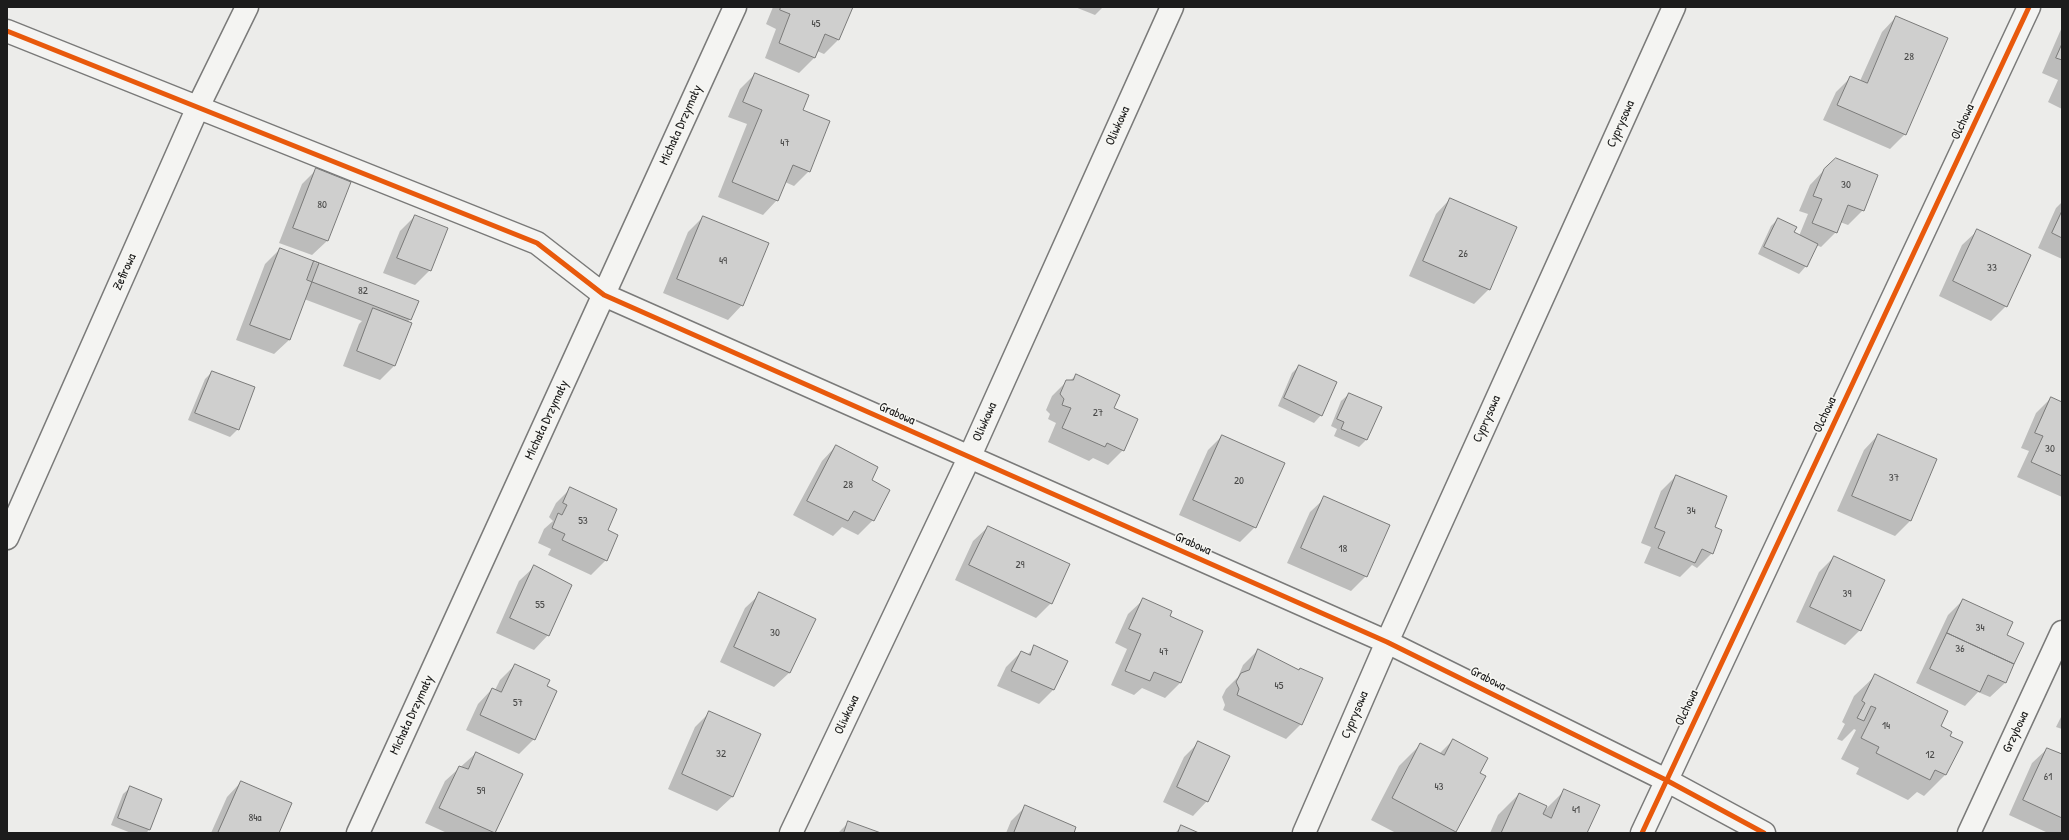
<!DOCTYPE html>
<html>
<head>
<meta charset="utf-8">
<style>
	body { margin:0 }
	#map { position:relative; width:2069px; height:840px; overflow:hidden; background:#ececea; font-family:"Patrick Hand",sans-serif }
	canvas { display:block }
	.frame { position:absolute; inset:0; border:8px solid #1c1c1c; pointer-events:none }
</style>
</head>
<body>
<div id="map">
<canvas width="2069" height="840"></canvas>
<div class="frame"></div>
</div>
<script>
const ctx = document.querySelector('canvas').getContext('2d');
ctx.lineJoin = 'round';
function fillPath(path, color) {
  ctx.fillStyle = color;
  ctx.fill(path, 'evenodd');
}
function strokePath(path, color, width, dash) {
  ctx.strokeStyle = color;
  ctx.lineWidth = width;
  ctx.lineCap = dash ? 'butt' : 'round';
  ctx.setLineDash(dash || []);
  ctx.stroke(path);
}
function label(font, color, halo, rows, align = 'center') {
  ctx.font = font + ' "Patrick Hand",sans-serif';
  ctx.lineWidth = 3;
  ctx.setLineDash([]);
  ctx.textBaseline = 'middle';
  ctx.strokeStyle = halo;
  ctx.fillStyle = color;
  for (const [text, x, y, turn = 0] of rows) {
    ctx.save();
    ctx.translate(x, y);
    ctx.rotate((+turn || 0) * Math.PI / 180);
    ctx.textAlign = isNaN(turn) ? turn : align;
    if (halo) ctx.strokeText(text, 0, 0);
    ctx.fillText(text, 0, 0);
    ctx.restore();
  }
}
fillPath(new Path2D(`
	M 773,7 L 852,7 L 839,39 L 824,54 L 817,51 L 814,58 L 799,73 L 765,58 L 776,29 L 766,24 Z
	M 1075,7 L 1103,7 L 1095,15 Z
	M 1896,17 L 1905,134 L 1890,149 L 1823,120 L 1836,92 L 1851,77 L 1860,81 L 1882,32 Z
	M 2062,27 L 2062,109 L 2048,102 L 2058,80 L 2042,73 Z
	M 755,74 L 802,111 L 809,171 L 794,186 L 785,182 L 777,200 L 763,215 L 718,197 L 747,124 L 728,117 L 740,89 Z
	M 317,169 L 350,182 L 327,241 L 312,255 L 279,243 L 302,184 Z
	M 1825,169 L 1863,210 L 1848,225 L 1840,222 L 1836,232 L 1821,247 L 1816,245 L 1806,266 L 1799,274 L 1758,254 L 1771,226 L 1778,219 L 1792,233 L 1799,236 L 1808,214 L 1799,211 L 1810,185 Z
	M 1450,199 L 1489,289 L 1474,304 L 1409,276 L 1436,214 Z
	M 2062,202 L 2062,259 L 2038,248 L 2056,208 Z
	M 415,216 L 430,270 L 415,285 L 383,273 L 400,231 Z
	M 703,217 L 742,305 L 728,320 L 663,293 L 688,232 Z
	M 1977,231 L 2006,306 L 1991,321 L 1939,296 L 1962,245 Z
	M 280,249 L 418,302 L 408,322 L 394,366 L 380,380 L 343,366 L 359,324 L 362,321 L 304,299 L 289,340 L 274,354 L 236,340 L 265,264 Z
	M 1299,366 L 1321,415 L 1314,423 L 1278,406 L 1292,373 Z
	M 212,372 L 238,429 L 230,437 L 188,420 L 205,379 Z
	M 1076,375 L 1113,408 L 1123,450 L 1108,465 L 1093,458 L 1089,461 L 1048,442 L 1056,423 L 1048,419 L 1050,414 L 1046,410 L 1052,396 L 1067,381 L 1070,381 Z
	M 1349,394 L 1366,440 L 1359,447 L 1334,436 L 1337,429 L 1331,426 L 1341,401 Z
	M 2051,398 L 2062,403 L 2062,497 L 2017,477 L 2029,451 L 2021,448 L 2036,413 Z
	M 1878,435 L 1936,460 L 1910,521 L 1895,536 L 1837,511 L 1864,450 Z
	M 1222,436 L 1255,527 L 1240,542 L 1179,515 L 1208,450 Z
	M 836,446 L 873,520 L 858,535 L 842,527 L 833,536 L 793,515 L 822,461 Z
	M 1676,476 L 1714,528 L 1712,553 L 1697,568 L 1692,565 L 1680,577 L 1644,563 L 1651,547 L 1641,543 L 1661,491 Z
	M 570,489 L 607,530 L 606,560 L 591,575 L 548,555 L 551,549 L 538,543 L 544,529 L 553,521 L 549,517 L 556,503 Z
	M 1325,498 L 1366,576 L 1351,591 L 1287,563 L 1310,512 Z
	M 988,527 L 1051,603 L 1036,618 L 955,580 L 973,541 Z
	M 1834,557 L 1860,630 L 1845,645 L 1796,622 L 1819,572 Z
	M 534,567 L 548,635 L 534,650 L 496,633 L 519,581 Z
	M 760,594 L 814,619 L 789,673 L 774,687 L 720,662 L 745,608 Z
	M 1143,600 L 1169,616 L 1202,631 L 1180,683 L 1165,698 L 1142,688 L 1134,695 L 1111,685 L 1127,649 L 1115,643 L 1128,614 Z
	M 1963,600 L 2006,636 L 2023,644 L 2005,683 L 1990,697 L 1978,692 L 1965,706 L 1916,683 L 1948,615 Z
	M 1035,647 L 1054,689 L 1039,704 L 997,686 L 1006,667 L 1021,652 L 1027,655 Z
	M 1258,650 L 1299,671 L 1301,724 L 1286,739 L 1223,710 L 1225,705 L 1222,697 L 1226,689 L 1238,677 L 1243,665 Z
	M 515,665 L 546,687 L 534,739 L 519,754 L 466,730 L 478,704 L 492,689 L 495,690 L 500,680 Z
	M 1876,675 L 1949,736 L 1961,743 L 1945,775 L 1924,796 L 1917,792 L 1908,800 L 1856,774 L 1859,768 L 1841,759 L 1856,730 L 1854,729 L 1842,741 L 1837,739 L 1845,724 L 1842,722 L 1854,696 Z
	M 710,712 L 760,735 L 732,797 L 717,811 L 668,789 L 695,727 Z
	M 2062,715 L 2062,729 L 2056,727 Z
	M 1453,740 L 1479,774 L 1485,776 L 1454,833 L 1396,833 L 1371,820 L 1399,766 L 1420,745 L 1439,754 Z
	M 1199,742 L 1207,801 L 1193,816 L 1163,802 L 1184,757 Z
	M 2047,749 L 2062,756 L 2062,833 L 2048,833 L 2009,815 L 2032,763 Z
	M 476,753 L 521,774 L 494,833 L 447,833 L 425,823 L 445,781 Z
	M 241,782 L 278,833 L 211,833 L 227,797 Z
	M 131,787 L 161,799 L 149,830 L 146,833 L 131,833 L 111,825 L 123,794 Z
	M 1565,790 L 1585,833 L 1490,833 L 1498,815 L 1519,794 L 1543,812 Z
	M 1026,806 L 1073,833 L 1006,833 L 1011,821 Z
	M 849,822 L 878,833 L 838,833 Z
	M 1182,826 L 1197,833 L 1175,833 Z`), '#0003');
const building = new Path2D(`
	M 781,7 L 853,7 L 839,40 L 825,34 L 815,58 L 779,43 L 790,14 L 780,10 Z
	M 1896,16 L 1948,38 L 1906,135 L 1837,105 L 1850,76 L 1867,83 Z
	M 2062,44 L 2062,60 L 2056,58 Z
	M 755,73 L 809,95 L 803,110 L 830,121 L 810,172 L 793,165 L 778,201 L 732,182 L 762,110 L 743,102 Z
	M 1836,158 L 1878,175 L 1864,211 L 1848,205 L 1837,233 L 1812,223 L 1822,199 L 1813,196 L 1824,169 Z
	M 316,168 L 351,182 L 328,241 L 293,228 Z
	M 1450,198 L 1517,227 L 1490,290 L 1423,261 Z
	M 2062,211 L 2062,238 L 2052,233 Z
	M 415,215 L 448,228 L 431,271 L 397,258 Z
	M 703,216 L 769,243 L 743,306 L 677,279 Z
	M 1778,218 L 1797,227 L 1794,232 L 1818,244 L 1807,267 L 1764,247 Z
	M 1977,229 L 2031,255 L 2007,307 L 1953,281 Z
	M 280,248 L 319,263 L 290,340 L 250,325 Z
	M 314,261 L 419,301 L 411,320 L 307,280 Z
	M 373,308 L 412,323 L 395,366 L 357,351 Z
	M 1299,365 L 1337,382 L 1322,416 L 1284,398 Z
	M 212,371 L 255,387 L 239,430 L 195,413 Z
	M 1076,374 L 1120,395 L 1114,408 L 1138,419 L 1124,451 L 1107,443 L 1105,447 L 1062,428 L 1071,408 L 1062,405 L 1064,399 L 1060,394 L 1066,380 L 1073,380 Z
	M 1349,393 L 1382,407 L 1367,440 L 1341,429 L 1344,422 L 1337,419 Z
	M 2051,397 L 2062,402 L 2062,476 L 2031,462 L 2043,436 L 2035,433 Z
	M 1878,434 L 1937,459 L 1911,521 L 1852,496 Z
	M 1222,435 L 1285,463 L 1256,528 L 1193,500 Z
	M 836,445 L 878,467 L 872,480 L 890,490 L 874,521 L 854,511 L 848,521 L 807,501 Z
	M 1676,475 L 1727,496 L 1715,527 L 1722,530 L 1713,554 L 1702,549 L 1695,563 L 1658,548 L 1665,532 L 1655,528 Z
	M 570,487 L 617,509 L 608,530 L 618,535 L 607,561 L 562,540 L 565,534 L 552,528 L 558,513 L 562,515 L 567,505 L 563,503 Z
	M 1324,496 L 1390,525 L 1367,577 L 1301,548 Z
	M 988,526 L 1070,564 L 1052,604 L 969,565 Z
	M 1834,556 L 1885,580 L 1861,631 L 1810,607 Z
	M 534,565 L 572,585 L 549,636 L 510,618 Z
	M 759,592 L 816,619 L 790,673 L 734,647 Z
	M 1143,598 L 1172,611 L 1170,616 L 1203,631 L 1181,683 L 1154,672 L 1150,681 L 1125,671 L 1141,634 L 1129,629 Z
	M 1963,599 L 2013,622 L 2007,635 L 2024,643 L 2014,664 L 1947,633 Z
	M 1947,633 L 2014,664 L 2006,683 L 1988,675 L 1980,692 L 1930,669 Z
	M 1034,645 L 1068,661 L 1054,690 L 1011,671 L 1021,651 L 1030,655 Z
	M 1258,649 L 1299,670 L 1300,668 L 1323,678 L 1302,725 L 1237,695 L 1239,689 L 1236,682 L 1241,673 L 1249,670 Z
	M 515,664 L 550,680 L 547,686 L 557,691 L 535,740 L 480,715 L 492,688 L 501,692 Z
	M 1875,674 L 1948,711 L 1941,726 L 1952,732 L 1950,736 L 1963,742 L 1946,775 L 1935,770 L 1930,780 L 1876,753 L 1879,747 L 1861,738 L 1876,708 L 1871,706 L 1864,721 L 1857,718 L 1865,703 L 1862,701 Z
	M 709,711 L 761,734 L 733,797 L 682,774 Z
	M 1453,739 L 1488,758 L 1480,773 L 1486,776 L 1456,832 L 1392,798 L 1420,743 L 1444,755 Z
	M 1198,741 L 1230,756 L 1208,802 L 1177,787 Z
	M 2047,748 L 2062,754 L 2062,818 L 2023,800 Z
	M 476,752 L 523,774 L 495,833 L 439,808 L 459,766 L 468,769 Z
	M 241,781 L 292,803 L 279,833 L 218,833 Z
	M 130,786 L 162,799 L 150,830 L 118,818 Z
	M 1564,789 L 1600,805 L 1587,833 L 1501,833 L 1519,793 L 1547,806 L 1543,814 L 1551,818 Z
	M 1025,805 L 1076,827 L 1074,833 L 1014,833 Z
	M 848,821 L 881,833 L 844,833 Z
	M 1181,825 L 1199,833 L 1178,833 Z`);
fillPath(building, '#cfcfce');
strokePath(building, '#7a7a79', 1);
const minor = new Path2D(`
	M 7,31 L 537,243 L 604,295 L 1387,642 L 1666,780 L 1764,833
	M 7,538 L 198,107 L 247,7
	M 358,833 L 735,7
	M 791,833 L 969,458 L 1172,7
	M 1304,833 L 1387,642 L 1674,7
	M 1642,833 L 2029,7
	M 1969,833 L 2062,632`);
strokePath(minor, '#7a7a79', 25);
strokePath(minor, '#f4f4f2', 22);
strokePath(new Path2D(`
	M 7,31 L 537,243 L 604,295 L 1387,642 L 1666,780 L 1764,833
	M 1642,833 L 2029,7`), '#e8590c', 5);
label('11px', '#494948', null, [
	["45",816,24],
	["28",1909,57],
	["47",785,143],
	["30",1846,185],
	["80",322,205],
	["26",1463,254],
	["49",723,261],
	["33",1992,268],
	["82",363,291],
	["27",1098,413],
	["30",2050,449],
	["37",1894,478],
	["20",1239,481],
	["28",848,485],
	["34",1691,511],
	["53",583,521],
	["18",1343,549],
	["29",1020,565],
	["39",1847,594],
	["55",540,605],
	["34",1980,628],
	["30",775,633],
	["36",1960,649],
	["47",1164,652],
	["45",1279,686],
	["57",518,703],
	["14",1886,726],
	["32",721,754],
	["12",1930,755],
	["61",2048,777],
	["43",1439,787],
	["59",481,791],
	["41",1576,810],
	["84a",255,818]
]);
label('13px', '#1c1c1c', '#f6f6f2', [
	["Olchowa",1963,122,-65],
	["Cyprysowa",1621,124,-66],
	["Michała Drzymały",681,125,-66],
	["Oliwkowa",1118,126,-66],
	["Zefirowa",125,272,-66],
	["Grabowa",897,414,24],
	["Olchowa",1825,415,-65],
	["Cyprysowa",1487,419,-66],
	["Michała Drzymały",547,420,-65],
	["Oliwkowa",985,422,-66],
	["Grabowa",1193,544,24],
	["Grabowa",1488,679,27],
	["Olchowa",1687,708,-65],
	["Michała Drzymały",412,715,-65],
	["Oliwkowa",847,715,-65],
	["Cyprysowa",1355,715,-67],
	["Grzybowa",2016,732,-65]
]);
</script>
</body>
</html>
